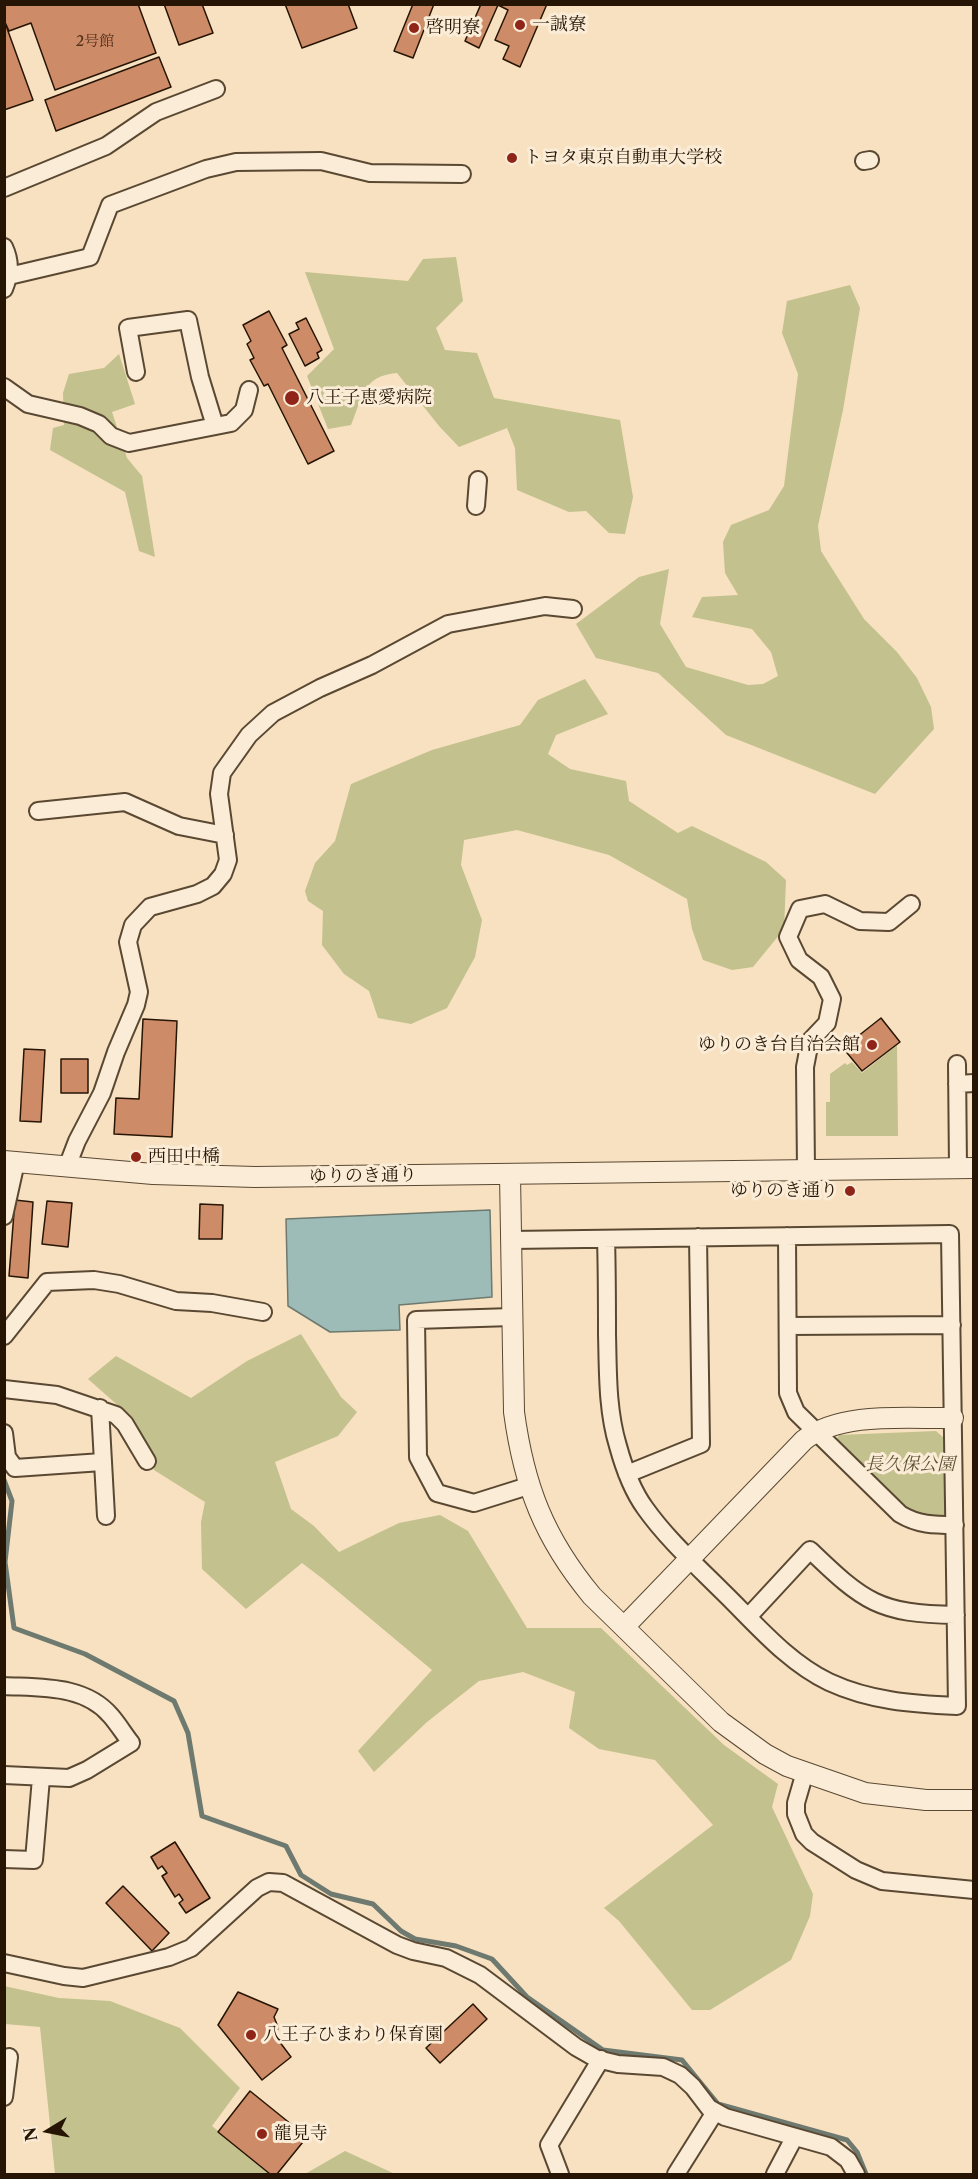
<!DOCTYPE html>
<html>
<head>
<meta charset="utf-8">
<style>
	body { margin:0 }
	#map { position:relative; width:978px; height:2179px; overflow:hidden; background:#f7e1c0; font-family:"Libre Caslon Text",serif }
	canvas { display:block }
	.frame { position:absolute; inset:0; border:6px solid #261504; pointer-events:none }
	.north { position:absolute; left:18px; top:2101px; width:60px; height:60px; -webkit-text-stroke:4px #faecd6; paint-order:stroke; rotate:260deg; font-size:16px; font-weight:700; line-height:24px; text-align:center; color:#261504 }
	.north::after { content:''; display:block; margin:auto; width:21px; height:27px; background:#261504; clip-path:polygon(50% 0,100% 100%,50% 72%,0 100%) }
</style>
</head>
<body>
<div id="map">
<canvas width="978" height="2179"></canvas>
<div class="frame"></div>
<div class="north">N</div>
</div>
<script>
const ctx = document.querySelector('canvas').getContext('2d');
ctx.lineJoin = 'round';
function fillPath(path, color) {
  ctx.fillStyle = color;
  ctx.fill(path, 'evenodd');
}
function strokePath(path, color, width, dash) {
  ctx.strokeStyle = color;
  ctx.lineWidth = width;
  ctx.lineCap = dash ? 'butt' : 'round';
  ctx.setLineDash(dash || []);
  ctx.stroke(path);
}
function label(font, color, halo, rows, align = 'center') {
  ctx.font = font + ' "Libre Caslon Text","Noto Serif JP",serif';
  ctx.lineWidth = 6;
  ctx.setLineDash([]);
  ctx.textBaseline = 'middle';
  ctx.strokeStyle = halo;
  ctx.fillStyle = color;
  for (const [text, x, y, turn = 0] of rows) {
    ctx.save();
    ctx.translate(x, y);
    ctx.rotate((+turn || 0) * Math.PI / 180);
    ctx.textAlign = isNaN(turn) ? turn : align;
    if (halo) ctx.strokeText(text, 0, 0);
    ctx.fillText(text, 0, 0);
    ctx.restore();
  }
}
fillPath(new Path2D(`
	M 456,257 L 463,301 L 436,328 L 445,350 L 477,353 L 494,398 L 620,420 L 633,497 L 625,534 L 609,533 L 586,511 L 569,512 L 517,490 L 515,448 L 507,428 L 459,447 L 439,426 L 397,373 C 362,376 363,397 351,425 L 328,429 L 307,376 L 334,349 L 305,272 L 408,281 L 423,259 Z
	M 850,285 L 860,308 L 843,410 L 818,526 L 821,551 L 864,619 L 897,652 L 917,678 L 931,707 L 934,729 L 875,794 L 726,735 L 658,673 L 596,658 L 576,624 L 639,577 L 669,569 L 660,624 L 686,667 L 748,685 L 763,684 L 778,676 L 771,652 L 752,629 L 692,617 L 702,597 L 738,595 L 725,573 L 723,542 L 731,525 L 769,510 L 784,486 L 798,374 L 782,333 L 787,301 Z
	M 119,354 L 135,404 L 112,412 L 127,458 L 142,476 L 155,557 L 139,551 L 125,492 L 50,450 L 53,428 L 64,425 L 63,393 L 69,374 L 104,368 Z
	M 585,679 L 608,714 L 556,735 L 548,754 L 570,769 L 626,781 L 629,801 L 678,833 L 692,826 L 766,862 L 786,880 L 784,929 L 753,967 L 732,970 L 703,960 L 692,929 L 687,899 L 609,855 L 517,830 L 464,840 L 461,865 L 482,920 L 475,957 L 447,1008 L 411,1024 L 378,1018 L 369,991 L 344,974 L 322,945 L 323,911 L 308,901 L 305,891 L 315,863 L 335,841 L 351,784 L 432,750 L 520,725 L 538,700 Z
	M 897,1045 L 898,1136 L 826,1136 L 826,1102 L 830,1102 L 830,1074 L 845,1063 L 847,1065 L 852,1062 L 862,1073 Z
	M 301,1334 L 341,1397 L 357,1412 L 338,1436 L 275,1462 L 291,1509 L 314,1526 L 339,1552 L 399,1523 L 440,1515 L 468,1531 L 527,1628 L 601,1628 L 724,1745 L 778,1784 L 772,1807 L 813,1894 L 810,1916 L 791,1960 L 710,2010 L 692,2010 L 619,1921 L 604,1908 L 713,1825 L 655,1760 L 599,1749 L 569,1728 L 575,1692 L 523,1672 L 479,1681 L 427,1722 L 374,1772 L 358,1751 L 432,1670 L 323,1579 L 302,1563 L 246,1609 L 202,1569 L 201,1522 L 205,1502 L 154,1470 L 137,1426 L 122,1409 L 88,1379 L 116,1356 L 191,1398 L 247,1361 Z
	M 936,1431 L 944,1438 L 945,1514 L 940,1518 L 929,1519 L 904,1508 L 836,1441 L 839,1435 Z
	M 4,1986 L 59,1998 L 110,2001 L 180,2028 L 240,2088 L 212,2126 L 271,2174 L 55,2174 L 40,2027 L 5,2024 Z
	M 345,2151 L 395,2174 L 305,2174 Z`), '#c3c18d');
const water = new Path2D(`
	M 490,1210 L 492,1297 L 399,1305 L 400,1330 L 330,1332 L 288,1306 L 286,1219 Z`);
fillPath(water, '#9ebcb7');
strokePath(water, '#6e796f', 1.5);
strokePath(new Path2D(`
	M 4,1480 L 12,1501 L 5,1562 L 14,1628 L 85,1654 L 174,1701 L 188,1733 L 202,1816 L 286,1846 L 301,1875 L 331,1894 L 373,1904 L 401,1931 L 415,1939 L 456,1946 L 492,1959 L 527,1997 L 603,2050 L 682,2060 L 718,2104 L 847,2140 L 857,2152 L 866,2174`), '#6e796f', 5);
const building = new Path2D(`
	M 4,4 L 138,4 L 156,53 L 55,90 L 31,23 L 9,31 L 4,20 Z
	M 164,4 L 202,4 L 213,33 L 179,45 Z
	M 285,4 L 348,4 L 357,28 L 302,48 Z
	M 413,4 L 434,4 L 413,58 L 394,51 Z
	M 481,4 L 547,4 L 520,67 L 503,59 L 509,46 L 495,40 L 508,10 L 498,5 L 479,48 L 465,41 Z
	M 4,20 L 33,100 L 4,110 Z
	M 159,57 L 171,87 L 56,131 L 45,100 Z
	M 269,311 L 287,345 L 282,348 L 334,451 L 308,464 L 268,384 L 264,386 L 250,360 L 254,358 L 247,344 L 251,341 L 243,325 Z
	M 306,318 L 322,350 L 317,353 L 319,358 L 305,366 L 289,334 L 299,329 L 296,323 Z
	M 881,1018 L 900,1042 L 862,1071 L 843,1048 Z
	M 143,1019 L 177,1021 L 172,1137 L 114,1134 L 116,1098 L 139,1099 Z
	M 24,1049 L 45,1050 L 41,1122 L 20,1121 Z
	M 61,1059 L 88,1059 L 88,1093 L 61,1093 Z
	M 15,1200 L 33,1202 L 28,1278 L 9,1276 Z
	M 47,1201 L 72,1203 L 68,1247 L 42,1244 Z
	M 200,1204 L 223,1205 L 222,1239 L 199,1239 Z
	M 175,1842 L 210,1898 L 186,1913 L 179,1903 L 183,1900 L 179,1894 L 175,1897 L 162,1876 L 167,1873 L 162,1866 L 158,1869 L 151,1857 Z
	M 123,1886 L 169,1933 L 152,1951 L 106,1903 Z
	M 238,1992 L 278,2009 L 274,2017 L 278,2027 L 276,2037 L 291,2057 L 262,2080 L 218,2025 Z
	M 473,2004 L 487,2019 L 440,2063 L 426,2048 Z
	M 250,2091 L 307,2137 L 277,2174 L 270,2174 L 218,2132 Z`);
fillPath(building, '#ce8b68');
strokePath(building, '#261504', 1.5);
const minor = new Path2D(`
	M 864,161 L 870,160
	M 4,188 L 106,146 L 156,112 L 216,89
	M 4,247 C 11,262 10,274 4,289
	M 9,276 L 90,257 L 110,205 L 206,169 L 236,162 L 321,161 L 370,173 L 462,174
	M 136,372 L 128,328 L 188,320 L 200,377 L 215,426
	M 4,387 L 28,404 L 80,416 L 99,424 L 111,436 L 129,443 L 231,423 L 244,410 L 249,390
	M 476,506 L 478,480
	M 38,811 L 125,802 L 179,826 L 225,835
	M 957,1064 L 958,1168
	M 957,1084 L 974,1083
	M 67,1167 L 77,1141 L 102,1093 L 116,1052 L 136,1005 L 139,992 L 128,942 L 133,925 L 150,907 L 197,894 L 213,886 L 223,874 L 228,860 L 219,794 L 222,773 L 249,735 L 273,713 L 320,688 L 372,665 L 448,624 L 545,606 L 573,609
	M 806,1170 L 805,1067 L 810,1041 L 827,1023 L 832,999 L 821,977 L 799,960 L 788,937 L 800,909 L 825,904 L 860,921 L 889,922 L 911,904
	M 4,1216 L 16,1162
	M 787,1236 L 788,1393 L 796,1412 L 900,1514 C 918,1525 934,1525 955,1525
	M 511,1240 L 950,1234 L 957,1706 C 912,1704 870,1701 829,1682 C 787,1662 755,1623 722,1591 C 696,1565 667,1539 645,1508 C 632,1490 624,1468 618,1446 C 607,1410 608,1371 607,1334 C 607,1302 607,1271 606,1239
	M 512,1317 L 416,1320 L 418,1457 L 437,1493 L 474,1503 L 528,1486
	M 788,1326 L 952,1325
	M 4,1336 L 47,1282 L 94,1280 L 119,1284 L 176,1301 L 212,1303 L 263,1312
	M 4,1389 L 57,1395 L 116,1415 L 125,1424 L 147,1461
	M 100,1408 L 106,1516
	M 4,1433 L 7,1457 L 15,1468 L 102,1462
	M 627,1474 L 701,1444 L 698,1237
	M 748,1617 L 810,1550 C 864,1602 879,1614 956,1615
	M 4,1686 C 42,1688 85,1685 111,1716 C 118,1724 124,1734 131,1743 L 87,1770 L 69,1778 L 4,1775
	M 805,1772 L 796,1803 L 796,1814 L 804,1834 L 812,1842 L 856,1870 L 882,1881 L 974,1890
	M 4,1859 L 34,1860 L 41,1778
	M 4,1963 L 64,1976 L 83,1978 L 169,1957 L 191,1948 L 257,1888 L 269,1882 L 283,1883 L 397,1945 L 413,1951 L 446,1958 L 480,1975 L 576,2047 L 597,2059 L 618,2064 L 663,2067 L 680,2075 L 693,2087 L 709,2108 L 725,2117 L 831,2147 L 848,2160 L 856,2174
	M 4,2097 L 9,2057
	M 560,2174 L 549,2145 L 601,2059
	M 676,2174 L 715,2112
	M 775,2174 L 794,2138`);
const tertiary = new Path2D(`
	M 4,1161 L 153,1174 L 255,1177 L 974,1168
	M 510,1175 L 514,1412 C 524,1486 544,1538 592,1596 L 721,1722 L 765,1754 L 787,1766 L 865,1793 L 926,1800 L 974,1800
	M 624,1627 L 804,1440 C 842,1411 907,1419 953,1418`);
strokePath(minor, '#5a4833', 20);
strokePath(tertiary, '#5a4833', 22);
strokePath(minor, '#faecd6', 16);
strokePath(tertiary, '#faecd6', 20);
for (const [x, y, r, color] of [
	[520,25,6,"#8f2418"],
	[414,28,6,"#8f2418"],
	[512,158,6,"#8f2418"],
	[292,398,8,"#8f2418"],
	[872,1045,6,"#8f2418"],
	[136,1157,6,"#8f2418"],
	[850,1191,6,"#8f2418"],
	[251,2035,6,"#8f2418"],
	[262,2134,6,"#8f2418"]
]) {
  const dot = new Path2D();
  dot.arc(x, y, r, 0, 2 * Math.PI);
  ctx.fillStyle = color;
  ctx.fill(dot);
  strokePath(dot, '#faecd6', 2);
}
label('15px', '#50321d', null, [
	["2号館",95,42]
]);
label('18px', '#261504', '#faecd6', [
	["一誠寮",532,25],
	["啓明寮",426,28],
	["トヨタ東京自動車大学校",524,158],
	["八王子恵愛病院",306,398],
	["ゆりのき台自治会館",860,1045,"right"],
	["西田中橋",148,1157],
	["ゆりのき通り",838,1191,"right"],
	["八王子ひまわり保育園",263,2035],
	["龍見寺",274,2134]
], 'left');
label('18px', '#261504', '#faecd6', [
	["ゆりのき通り",363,1176,-1]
]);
label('italic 18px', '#5d5134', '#faecd6', [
	["長久保公園",910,1465]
]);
</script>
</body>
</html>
